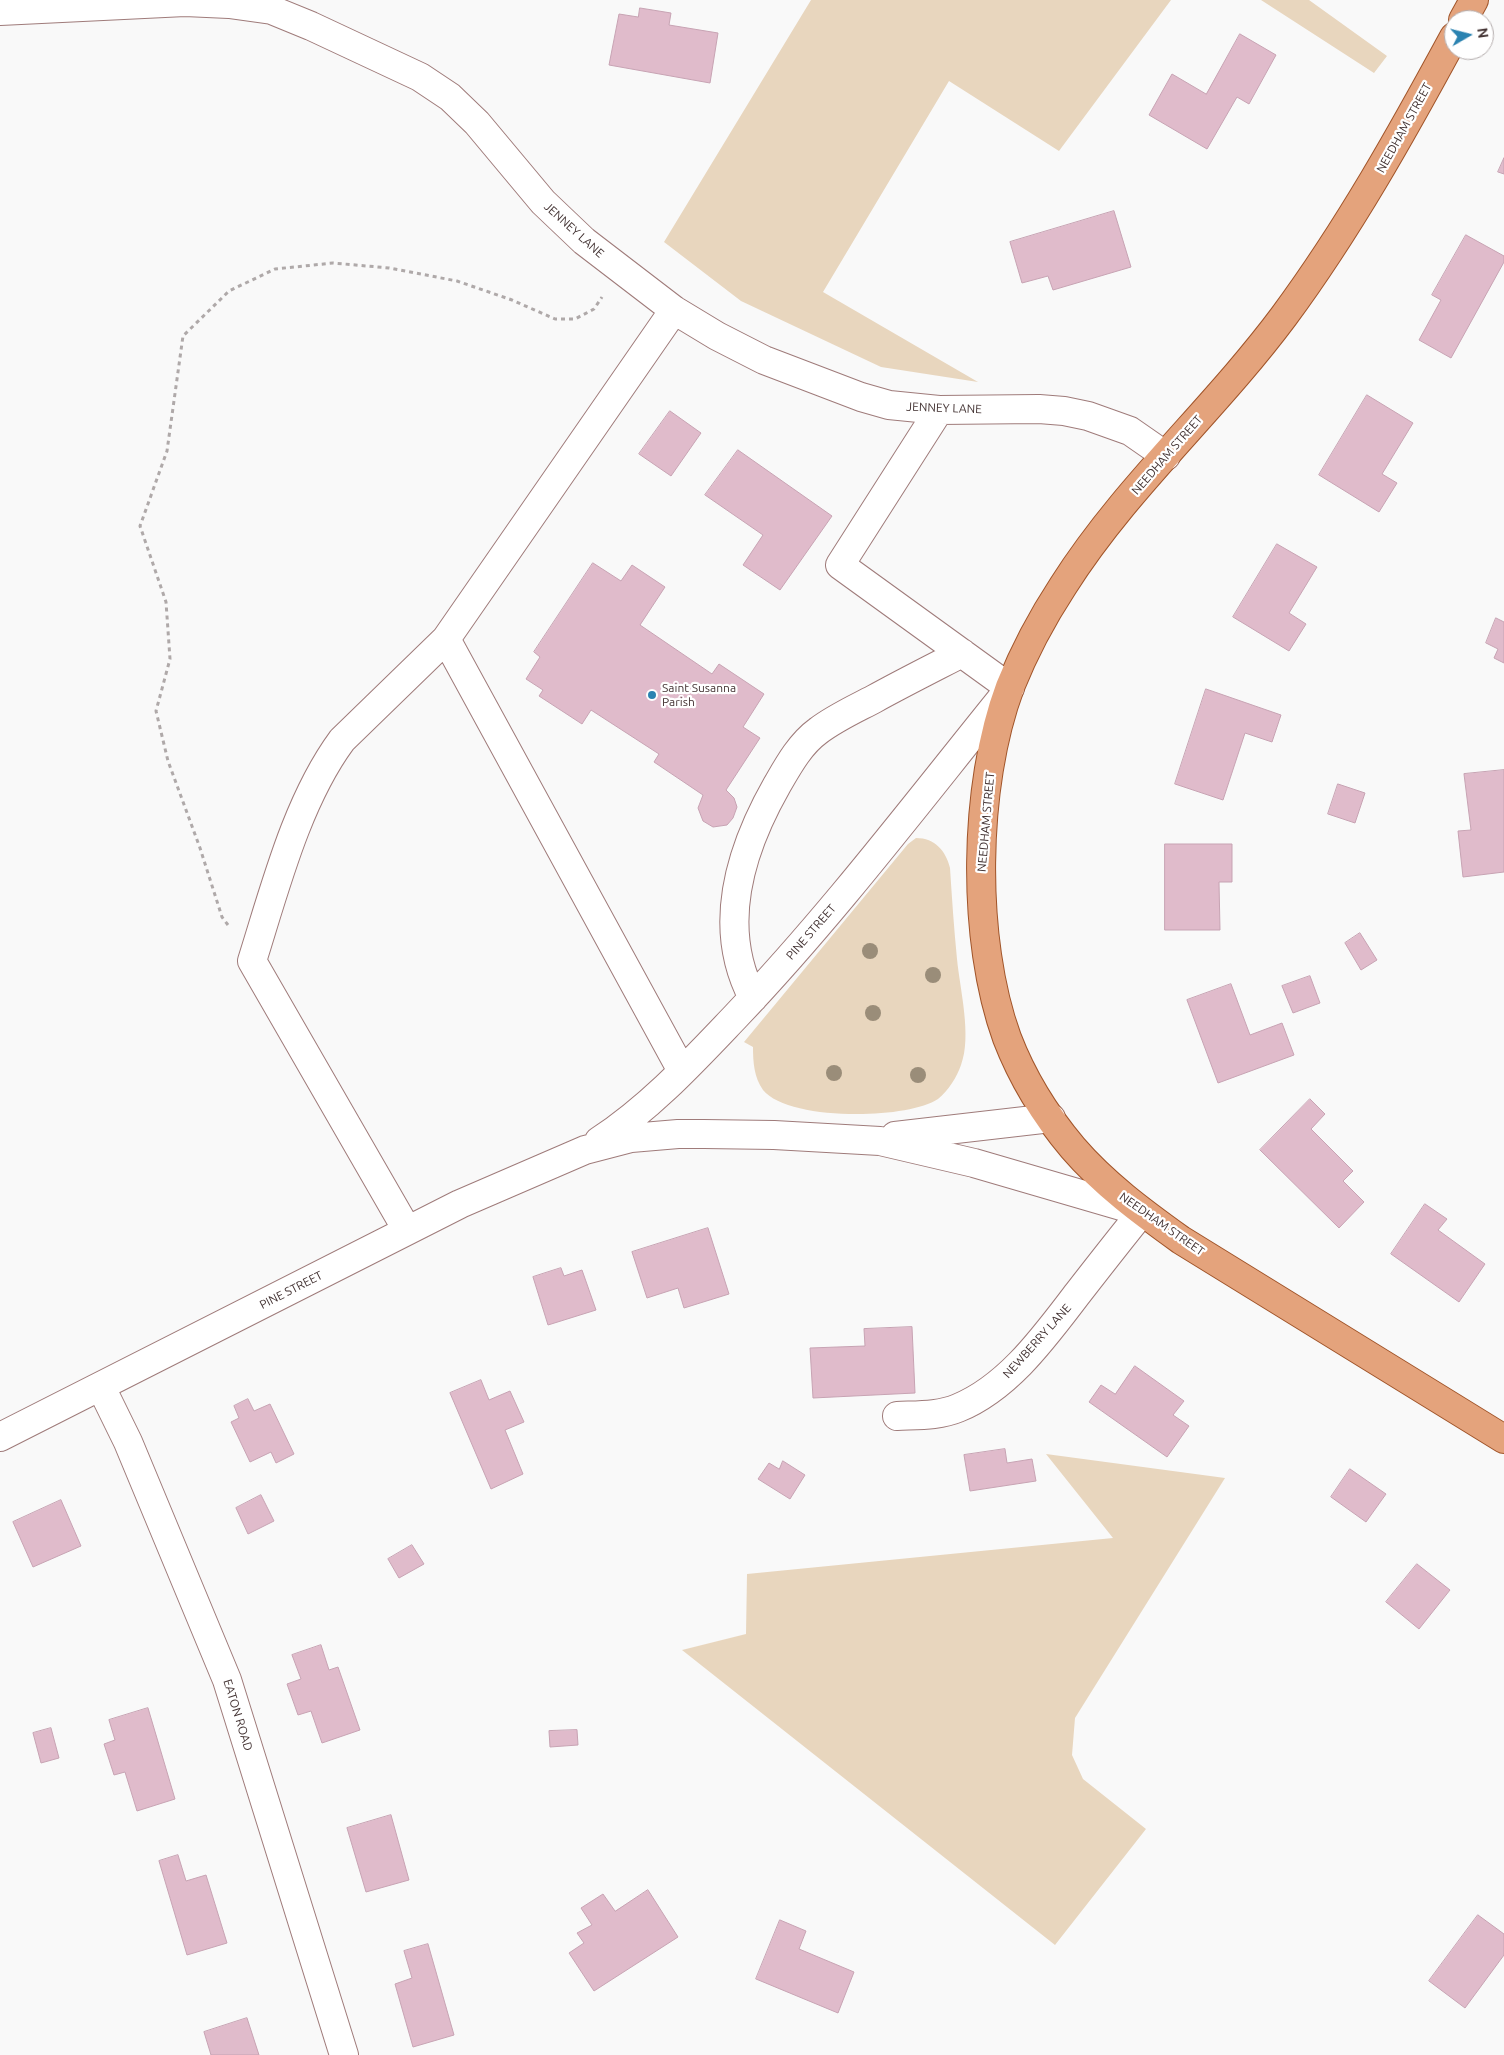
<!DOCTYPE html>
<html>
<head>
<meta charset="utf-8">
<style>
	body { margin:0 }
	#map { position:relative; width:1504px; height:2055px; overflow:hidden; background:#f9f9f9; font-family:Ubuntu,sans-serif }
	canvas { display:block }
	.north { position:absolute; left:1444px; top:10px; width:50px; height:50px; box-sizing:border-box; background:#fff; border:1px solid #b4adad; border-radius:50%; rotate:82deg; font-size:14px; font-weight:700; line-height:20px; text-align:center; color:#433333 }
	.north::after { content:''; display:block; margin:auto; width:18px; height:22px; background:#2b83b1; clip-path:polygon(50% 0,100% 100%,50% 72%,0 100%) }
</style>
</head>
<body>
<div id="map">
<canvas width="1504" height="2055"></canvas>
<div class="north">N</div>
</div>
<script>
const ctx = document.querySelector('canvas').getContext('2d');
ctx.lineJoin = 'round';
function fillPath(path, color) {
  ctx.fillStyle = color;
  ctx.fill(path, 'evenodd');
}
function strokePath(path, color, width, dash) {
  ctx.strokeStyle = color;
  ctx.lineWidth = width;
  ctx.lineCap = dash ? 'butt' : 'round';
  ctx.setLineDash(dash || []);
  ctx.stroke(path);
}
function label(font, color, halo, rows, align = 'center') {
  ctx.font = font + ' Ubuntu,sans-serif';
  ctx.lineWidth = 4.5;
  ctx.setLineDash([]);
  ctx.textBaseline = 'middle';
  ctx.strokeStyle = halo;
  ctx.fillStyle = color;
  for (const [text, x, y, turn = 0] of rows) {
    ctx.save();
    ctx.translate(x, y);
    ctx.rotate((+turn || 0) * Math.PI / 180);
    ctx.textAlign = isNaN(turn) ? turn : align;
    if (halo) ctx.strokeText(text, 0, 0);
    ctx.fillText(text, 0, 0);
    ctx.restore();
  }
}
fillPath(new Path2D(`
	M 811,0 L 1171,0 L 1059,151 L 949,81 L 823,292 L 978,382 L 881,367 L 741,301 L 664,242 Z
	M 1261,0 L 1309,0 L 1387,56 L 1374,73 Z
	M 916,838 C 935,838 946,851 950,868 C 952,899 954,929 957,959 C 960,990 972,1036 961,1065 C 957,1077 948,1091 938,1099 C 906,1120 788,1121 763,1090 C 754,1077 753,1062 753,1047 L 744,1042 L 908,844 Z
	M 1046,1454 L 1225,1478 L 1075,1718 L 1072,1755 L 1083,1779 L 1146,1829 L 1055,1945 L 682,1650 L 746,1634 L 747,1574 L 1113,1538 Z`), '#e8d6be');
const building = new Path2D(`
	M 640,8 L 671,13 L 669,25 L 718,33 L 710,83 L 609,65 L 619,14 L 638,17 Z
	M 1240,34 L 1276,55 L 1249,104 L 1237,97 L 1207,149 L 1149,115 L 1172,74 L 1206,94 Z
	M 1504,158 L 1504,174 L 1498,172 Z
	M 1114,211 L 1131,267 L 1053,290 L 1048,276 L 1022,283 L 1010,242 Z
	M 1466,235 L 1504,256 L 1504,262 L 1451,358 L 1419,340 L 1441,300 L 1432,295 Z
	M 1367,395 L 1413,423 L 1382,474 L 1397,483 L 1379,512 L 1319,475 Z
	M 670,411 L 701,433 L 671,476 L 639,454 Z
	M 738,450 L 832,516 L 780,590 L 743,565 L 763,535 L 705,495 Z
	M 1277,544 L 1317,567 L 1289,613 L 1306,624 L 1289,651 L 1233,617 Z
	M 593,563 L 621,581 L 632,565 L 665,587 L 640,625 L 712,674 L 719,664 L 764,694 L 743,727 L 760,738 L 726,790 L 734,798 L 737,807 L 733,818 L 727,825 L 713,827 L 703,821 L 698,808 L 703,795 L 654,762 L 659,754 L 591,710 L 582,724 L 539,696 L 543,690 L 526,679 L 540,657 L 534,652 Z
	M 1496,618 L 1504,622 L 1504,663 L 1494,658 L 1498,649 L 1486,643 Z
	M 1206,689 L 1281,715 L 1272,742 L 1245,733 L 1223,800 L 1175,784 Z
	M 1504,770 L 1504,872 L 1463,877 L 1458,831 L 1471,830 L 1464,774 Z
	M 1338,784 L 1365,793 L 1355,823 L 1328,814 Z
	M 1165,844 L 1232,844 L 1232,882 L 1219,882 L 1220,930 L 1165,930 Z
	M 1360,933 L 1377,960 L 1361,970 L 1345,943 Z
	M 1310,976 L 1320,1003 L 1293,1013 L 1282,986 Z
	M 1231,984 L 1250,1035 L 1282,1023 L 1294,1055 L 1218,1083 L 1187,1000 Z
	M 1310,1099 L 1325,1114 L 1311,1129 L 1353,1171 L 1343,1181 L 1364,1202 L 1339,1228 L 1260,1150 Z
	M 1425,1204 L 1447,1219 L 1438,1230 L 1485,1264 L 1459,1302 L 1391,1254 Z
	M 708,1228 L 729,1294 L 684,1308 L 678,1288 L 647,1298 L 632,1252 Z
	M 561,1268 L 564,1276 L 582,1270 L 596,1310 L 548,1325 L 533,1277 Z
	M 912,1327 L 915,1393 L 813,1398 L 810,1348 L 865,1346 L 864,1329 Z
	M 1135,1366 L 1184,1401 L 1173,1415 L 1189,1426 L 1167,1457 L 1089,1402 L 1101,1385 L 1115,1394 Z
	M 481,1380 L 489,1400 L 510,1391 L 524,1422 L 505,1430 L 523,1474 L 491,1489 L 450,1393 Z
	M 248,1399 L 254,1411 L 270,1404 L 294,1454 L 276,1463 L 271,1452 L 250,1462 L 231,1422 L 239,1418 L 234,1406 Z
	M 1005,1449 L 1007,1463 L 1032,1459 L 1036,1481 L 970,1491 L 964,1455 Z
	M 783,1461 L 805,1475 L 790,1499 L 758,1479 L 769,1463 L 779,1469 Z
	M 1350,1469 L 1386,1494 L 1366,1522 L 1331,1497 Z
	M 261,1495 L 274,1521 L 248,1534 L 236,1508 Z
	M 61,1500 L 81,1546 L 33,1567 L 13,1522 Z
	M 412,1545 L 424,1564 L 399,1578 L 388,1559 Z
	M 1417,1564 L 1450,1590 L 1419,1629 L 1386,1602 Z
	M 321,1645 L 329,1670 L 338,1667 L 360,1730 L 322,1743 L 311,1711 L 298,1715 L 287,1684 L 301,1679 L 292,1655 Z
	M 148,1708 L 175,1799 L 137,1811 L 125,1772 L 114,1775 L 104,1744 L 115,1740 L 109,1720 Z
	M 51,1728 L 59,1758 L 41,1763 L 33,1733 Z
	M 577,1730 L 578,1745 L 550,1747 L 549,1731 Z
	M 391,1815 L 409,1880 L 366,1892 L 347,1828 Z
	M 178,1855 L 186,1881 L 206,1875 L 227,1943 L 187,1955 L 159,1861 Z
	M 648,1890 L 678,1937 L 594,1991 L 569,1953 L 584,1943 L 577,1933 L 592,1925 L 581,1908 L 603,1894 L 615,1911 Z
	M 1478,1915 L 1504,1934 L 1504,1955 L 1465,2008 L 1429,1981 Z
	M 780,1920 L 806,1931 L 799,1949 L 854,1972 L 838,2013 L 756,1979 Z
	M 428,1944 L 454,2035 L 413,2047 L 395,1984 L 412,1978 L 404,1951 Z
	M 247,2018 L 259,2055 L 211,2055 L 204,2032 Z`);
fillPath(building, '#e0bbcb');
strokePath(building, '#c7a3b3', 1);
const minor = new Path2D(`
	M 0,11 L 185,2 L 229,4 L 272,10 L 311,26 L 420,77 L 450,97 L 477,123 L 543,202 L 584,241 L 674,310 L 717,336 L 764,360 L 861,397 L 889,405 L 939,410 L 1039,409 L 1064,411 L 1088,416 L 1130,431 L 1166,456
	M 446,639 L 682,1071
	M 753,998 C 716,928 740,850 777,785 C 788,766 800,744 818,731 C 835,718 855,709 874,699 C 903,683 933,668 962,653
	M 895,1136 L 1051,1118
	M 599,1141 C 651,1107 694,1060 736,1016 C 834,913 920,799 1010,688 L 840,565 L 939,410
	M 407,1230 L 252,961 C 275,888 297,801 342,740 L 446,639 L 674,310
	M 101,1387 L 128,1442 L 227,1680 L 344,2055
	M 0,1437 L 460,1204 L 585,1150 L 631,1138 L 678,1134 L 704,1134 L 774,1135 L 880,1141 L 974,1163 L 1142,1212 C 1120,1239 1099,1266 1078,1293 C 1045,1336 1009,1387 958,1408 C 939,1416 917,1415 897,1416`);
const major = new Path2D(`
	M 1463,20 L 1474,0
	M 1454,37 C 1402,133 1349,228 1284,316 C 1214,410 1125,488 1063,586 C 1042,618 1024,652 1010,687 C 973,786 971,939 1007,1038 C 1022,1077 1046,1116 1073,1148 C 1104,1184 1142,1212 1181,1240 L 1504,1439`);
strokePath(minor, '#9f7b7a', 30);
strokePath(major, '#a05429', 30);
strokePath(new Path2D(`
	M 228,925 L 222,917 L 200,848 L 168,761 L 156,711 L 170,659 L 166,602 L 140,526 L 167,451 L 183,336 L 229,291 L 275,269 L 333,263 L 389,268 L 457,281 L 512,300 L 555,319 L 575,319 L 594,309 L 602,297`), '#afa9a9', 3, [4, 4]);
strokePath(minor, '#fff', 28);
strokePath(major, '#e4a37c', 28);
ctx.fillStyle = '#9a8d79';
for (const [x, y] of [
	[870,951],
	[933,975],
	[873,1013],
	[834,1073],
	[918,1075]
]) {
  ctx.beginPath();
  ctx.arc(x, y, 8, 0, 2 * Math.PI);
  ctx.fill();
}
for (const [x, y, r, color] of [
	[652,695,5,"#2b83b1"]
]) {
  const dot = new Path2D();
  dot.arc(x, y, r, 0, 2 * Math.PI);
  ctx.fillStyle = color;
  ctx.fill(dot);
  strokePath(dot, '#fff', 2);
}
label('12px', '#433333', '#fff', [
	["NEEDHAM STREET",1404,128,-61],
	["JENNEY LANE",574,230,42],
	["JENNEY LANE",944,408,2],
	["NEEDHAM STREET",1167,455,-49],
	["NEEDHAM STREET",986,822,-85],
	["PINE STREET",811,932,-49],
	["NEEDHAM STREET",1162,1224,35],
	["PINE STREET",291,1290,-27],
	["NEWBERRY LANE",1037,1341,-48],
	["EATON ROAD",238,1715,73]
]);
label('12px', '#433333', '#fff', [
	["Saint Susanna",662,688],
	["Parish",662,702]
], 'left');
</script>
</body>
</html>
